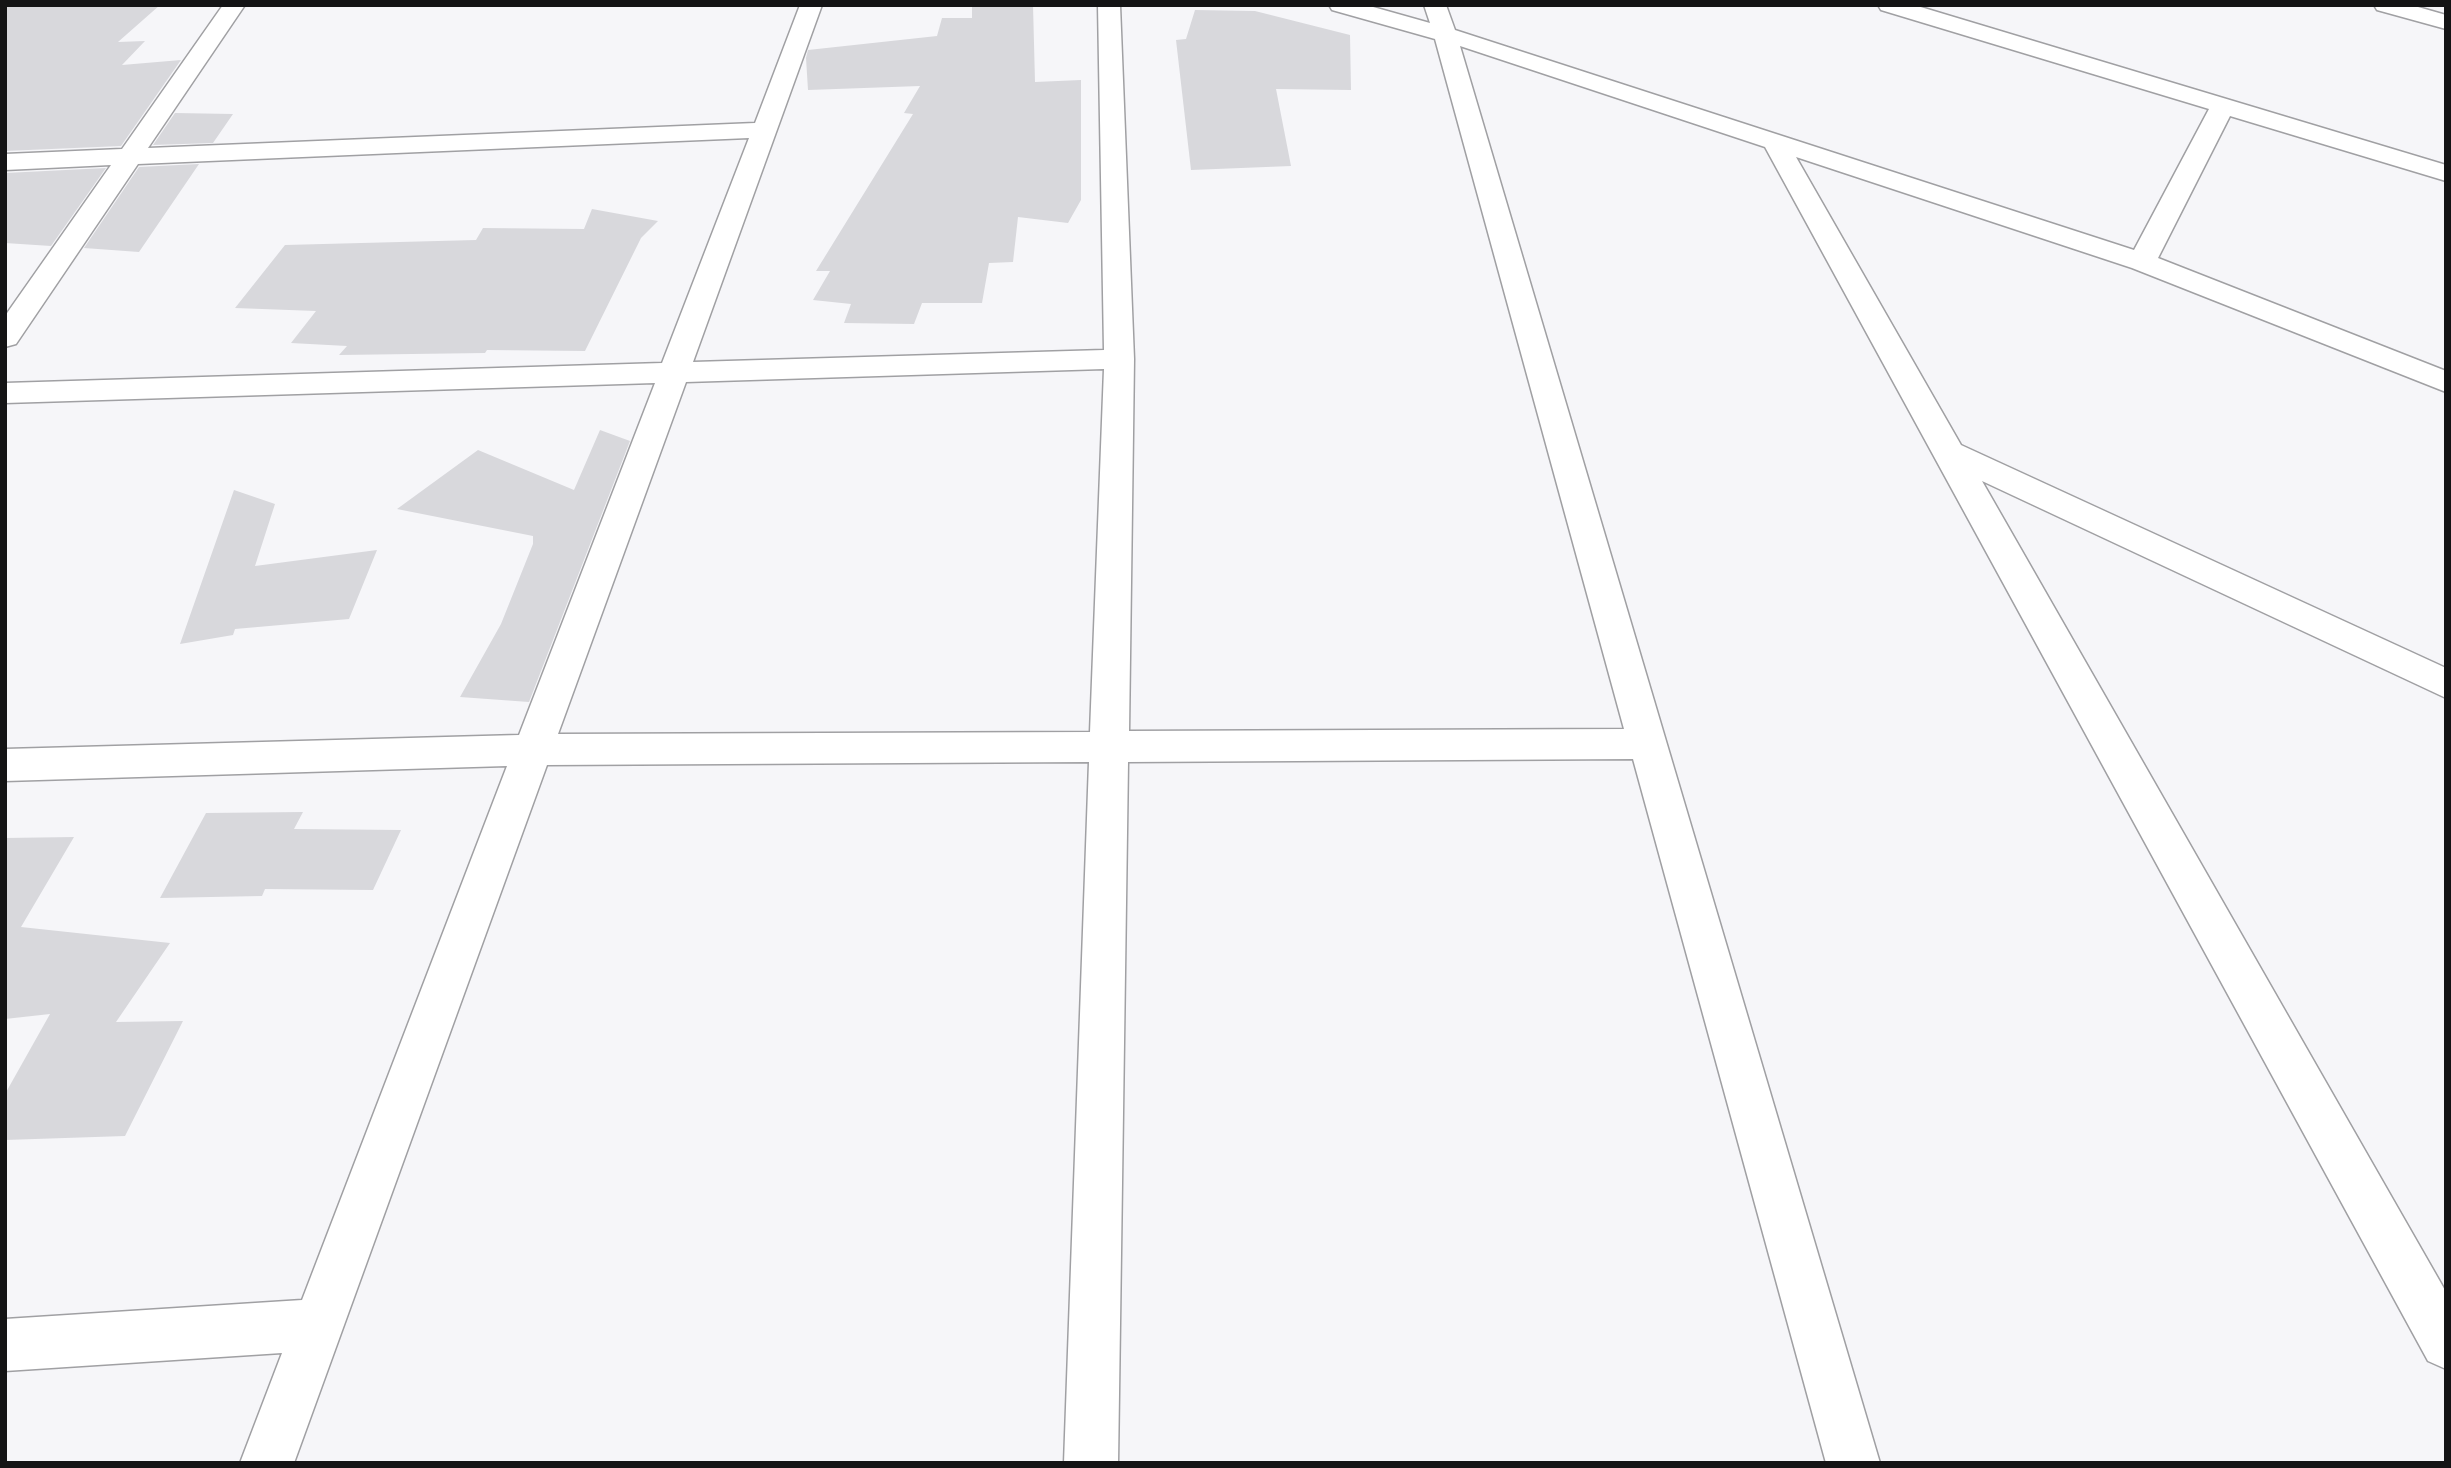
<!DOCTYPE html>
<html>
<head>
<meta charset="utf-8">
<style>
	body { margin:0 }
	#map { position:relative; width:2451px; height:1468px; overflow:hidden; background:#f6f6f9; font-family:"Archivo Narrow",sans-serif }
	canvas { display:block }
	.frame { position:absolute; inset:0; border:7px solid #141415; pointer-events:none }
</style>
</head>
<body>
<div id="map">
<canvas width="2451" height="1468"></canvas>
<div class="frame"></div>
</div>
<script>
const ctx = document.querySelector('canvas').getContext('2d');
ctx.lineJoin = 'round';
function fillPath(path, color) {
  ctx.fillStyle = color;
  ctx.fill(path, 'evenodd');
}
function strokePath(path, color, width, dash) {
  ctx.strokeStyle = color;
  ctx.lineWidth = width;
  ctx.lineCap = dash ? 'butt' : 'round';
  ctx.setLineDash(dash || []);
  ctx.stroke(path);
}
fillPath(new Path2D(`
	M 5,5 L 160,5 L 118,42 L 145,41 L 122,65 L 181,60 L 121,146 L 5,151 Z
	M 972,5 L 1033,5 L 1035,82 L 1081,80 L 1081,200 L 1068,223 L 1018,217 L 1013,262 L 989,263 L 982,303 L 922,303 L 914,324 L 844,323 L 851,304 L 813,300 L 830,271 L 816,271 L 913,114 L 904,113 L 920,86 L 808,90 L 806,58 L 808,50 L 937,36 L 942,18 L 972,18 Z
	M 1195,10 L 1255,11 L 1350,35 L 1351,90 L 1276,89 L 1291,166 L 1191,170 L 1176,40 L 1186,39 Z
	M 175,113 L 233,114 L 213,143 L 153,145 Z
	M 199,164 L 139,252 L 84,248 L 139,167 Z
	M 106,168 L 51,246 L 5,243 L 5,173 Z
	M 592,209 L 658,221 L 641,238 L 585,351 L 487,350 L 485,353 L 339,355 L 347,346 L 291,343 L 316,311 L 235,308 L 285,245 L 476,240 L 483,228 L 584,229 Z
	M 600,430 L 630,441 L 529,702 L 460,697 L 501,624 L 533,544 L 533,536 L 397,509 L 478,450 L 574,490 Z
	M 234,490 L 275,504 L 255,566 L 377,550 L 349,619 L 235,629 L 233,635 L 180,644 Z
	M 303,812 L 294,829 L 401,830 L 373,890 L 265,889 L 262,896 L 160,898 L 206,813 Z
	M 74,837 L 21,927 L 170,943 L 116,1022 L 183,1021 L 125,1136 L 5,1140 L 5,1094 L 50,1014 L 5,1019 L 5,838 Z`), '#d8d8dc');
const street = new Path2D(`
	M 223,5 L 245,5 L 148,148 L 755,123 L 800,5 L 822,5 L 693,362 L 1104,350 L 1098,5 L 1120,5 L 1134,359 L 1129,731 L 1624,729 L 1435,39 L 1332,10 L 1329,5 L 1366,5 L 1430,23 L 1424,5 L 1446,5 L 1455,30 L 2134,250 L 2209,109 L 1881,10 L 1878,5 L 1914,5 L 2446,165 L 2446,181 L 2230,116 L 2158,258 L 2446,371 L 2446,392 L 2132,268 L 1796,157 L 1961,445 L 2446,668 L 2446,698 L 1982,481 L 2446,1292 L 2446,1369 L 2428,1361 L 1765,147 L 1460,46 L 1880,1463 L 1826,1463 L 1633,759 L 1128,762 L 1118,1463 L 1064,1463 L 1089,762 L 547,765 L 294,1463 L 240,1463 L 282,1353 L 5,1371 L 5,1319 L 302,1300 L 507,766 L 5,781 L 5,749 L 519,735 L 655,383 L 5,403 L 5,383 L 662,363 L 749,138 L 138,164 L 16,344 L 5,347 L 5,316 L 111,165 L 5,170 L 5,154 L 122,149 ZM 1104,369 L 1090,732 L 558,734 L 686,382 Z
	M 2374,5 L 2411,5 L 2446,15 L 2446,29 L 2377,10 Z`);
strokePath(street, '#a0a0a3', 3);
fillPath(street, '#fff');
</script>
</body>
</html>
